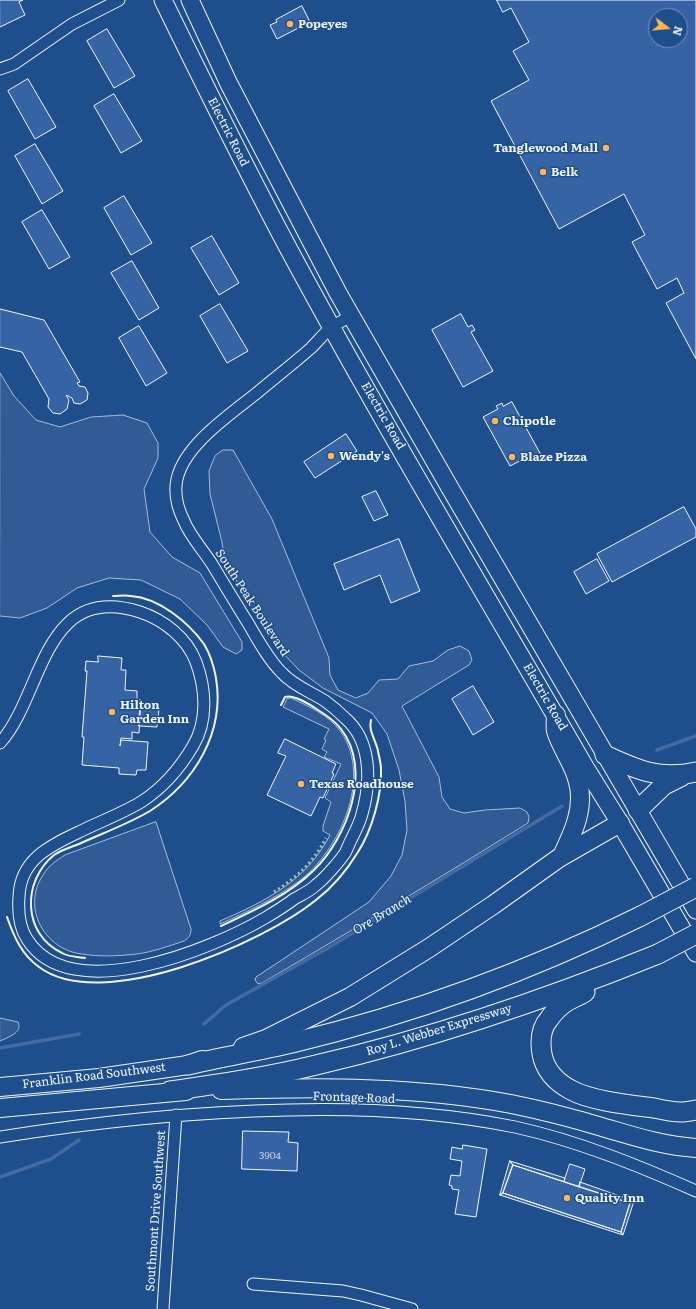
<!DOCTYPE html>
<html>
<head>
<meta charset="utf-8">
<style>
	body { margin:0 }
	#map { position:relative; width:696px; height:1309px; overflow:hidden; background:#1f4e8c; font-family:Literata,serif }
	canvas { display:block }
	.north { position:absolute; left:648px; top:8px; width:40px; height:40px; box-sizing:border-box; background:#1f4e8c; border:1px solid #7391ba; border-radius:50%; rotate:106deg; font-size:11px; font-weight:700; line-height:16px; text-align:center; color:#f2f6ff }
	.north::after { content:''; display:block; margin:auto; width:14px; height:18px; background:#ffb74d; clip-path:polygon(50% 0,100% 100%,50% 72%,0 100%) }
</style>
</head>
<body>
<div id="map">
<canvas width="696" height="1309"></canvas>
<div class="north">N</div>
</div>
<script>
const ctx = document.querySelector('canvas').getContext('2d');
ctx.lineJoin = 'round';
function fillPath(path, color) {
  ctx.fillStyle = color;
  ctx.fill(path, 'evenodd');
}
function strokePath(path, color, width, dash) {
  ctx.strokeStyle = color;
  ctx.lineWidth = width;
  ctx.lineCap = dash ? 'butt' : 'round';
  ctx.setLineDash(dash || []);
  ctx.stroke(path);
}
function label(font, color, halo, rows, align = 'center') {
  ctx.font = font + ' Literata,serif';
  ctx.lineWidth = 3;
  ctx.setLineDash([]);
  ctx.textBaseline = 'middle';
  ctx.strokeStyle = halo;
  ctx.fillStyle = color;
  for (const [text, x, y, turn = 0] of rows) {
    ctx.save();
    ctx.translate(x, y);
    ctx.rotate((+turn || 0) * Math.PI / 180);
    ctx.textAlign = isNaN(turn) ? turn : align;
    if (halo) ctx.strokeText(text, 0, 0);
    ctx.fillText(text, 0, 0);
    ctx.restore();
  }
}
const green = new Path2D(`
	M 0,373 L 14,396 L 36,420 L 60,427 L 91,417 L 123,415 L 147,423 L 158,443 L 158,458 L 144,489 L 150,532 L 172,557 L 200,573 L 242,642 L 242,650 L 236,654 L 223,647 L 207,625 L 180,599 L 141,580 L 109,578 L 77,588 L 47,608 L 20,618 L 0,616 Z
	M 223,450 L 233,450 L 272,519 L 329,658 L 330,675 L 338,690 L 356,698 L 368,693 L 379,680 L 398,679 L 409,666 L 433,661 L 448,650 L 460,646 L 469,651 L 472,660 L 469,665 L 402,706 L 439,777 L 442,797 L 450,809 L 464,813 L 485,810 L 520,808 L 527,812 L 529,817 L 528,823 C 440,878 351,931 262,983 L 258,984 L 255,980 L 256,977 L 369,902 L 391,876 L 402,855 L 407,830 L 405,801 L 399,770 L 387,734 L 372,713 L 323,688 L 299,670 L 279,649 L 257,616 L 225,561 L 222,542 L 210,494 L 209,471 L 215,456 Z
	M 291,698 C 308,706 329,715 341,732 C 373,779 339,851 298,882 C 274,899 247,912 220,924 L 220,921 C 266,901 306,881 330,835 L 323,831 L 323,826 L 331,802 L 325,798 L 341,764 L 324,757 L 327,752 L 322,749 L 326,740 L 324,739 L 329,729 L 283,707 L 287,699 Z
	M 156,822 L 191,929 C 191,935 189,938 184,941 C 169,946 152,952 137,954 C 119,956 100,957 82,954 C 45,950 21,908 43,875 C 48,866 57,860 65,855 Z
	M 0,1018 L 18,1022 C 23,1033 8,1037 0,1041 Z`);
fillPath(green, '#305b95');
strokePath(green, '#a8bbd7', 1);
strokePath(new Path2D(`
	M 657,750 L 696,736
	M 204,1024 L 226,1005 L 333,945 L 562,806
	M 0,1048 L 79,1034
	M 0,1177 L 51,1159 L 79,1140`), '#446ba0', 3.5);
const building = new Path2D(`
	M 0,0 L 23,0 L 19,2 L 25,15 L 0,27 Z
	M 497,0 L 696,0 L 696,359 L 666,303 L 684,293 L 677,278 L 657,289 L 632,242 L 645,235 L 624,194 L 559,229 L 491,101 L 529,80 L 513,51 L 529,42 L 511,8 L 503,12 ZM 656,16 L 680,16 L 680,40 L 656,40 Z
	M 302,6 L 310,22 L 277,39 L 270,25 L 277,22 L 276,20 Z
	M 107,29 L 135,76 L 114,88 L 87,41 Z
	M 28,79 L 56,127 L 35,139 L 8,91 Z
	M 114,94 L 142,141 L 121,153 L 94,106 Z
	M 35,144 L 63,191 L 42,204 L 15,156 Z
	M 124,196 L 152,243 L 131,255 L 104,208 Z
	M 42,210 L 70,257 L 49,269 L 22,222 Z
	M 212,236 L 239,283 L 219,295 L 191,248 Z
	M 132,261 L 159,308 L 139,320 L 111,273 Z
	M 220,304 L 248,351 L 227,363 L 200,316 Z
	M 0,309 L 44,320 L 80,382 L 77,383 L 79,386 L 85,387 L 88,393 L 87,400 L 80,404 L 74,403 L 72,398 L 66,395 L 69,400 L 67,409 L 60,414 L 53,413 L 48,407 L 49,399 L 22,352 L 0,347 Z
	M 461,314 L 468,327 L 472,325 L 475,330 L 471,332 L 493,371 L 463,387 L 432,330 Z
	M 139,326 L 167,373 L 146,386 L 119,338 Z
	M 512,402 L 541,455 L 534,459 L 531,455 L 510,466 L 483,417 L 498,409 L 496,406 L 502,403 L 503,406 Z
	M 346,434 L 357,451 L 315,478 L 304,462 Z
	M 376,491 L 388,515 L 374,521 L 362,497 Z
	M 684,507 L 696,529 L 696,537 L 612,582 L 597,554 Z
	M 399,539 L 420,591 L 391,603 L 380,575 L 344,590 L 334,564 Z
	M 597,559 L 609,581 L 586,594 L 574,572 Z
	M 98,656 L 122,658 L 121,670 L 126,670 L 125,690 L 137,691 L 137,700 L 141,700 L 139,733 L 132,732 L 132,739 L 121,738 L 120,746 L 121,740 L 148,742 L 146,770 L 137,770 L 136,775 L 119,774 L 119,768 L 82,765 L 84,737 L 82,737 L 87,671 L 85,671 L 86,661 L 98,662 Z
	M 473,686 L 494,722 L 473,735 L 452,699 Z
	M 140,708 L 159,709 L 157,727 L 139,726 Z
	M 285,739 L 336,764 L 332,773 L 334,774 L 323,798 L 320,797 L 311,816 L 267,795 L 286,756 L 278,753 Z
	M 243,1131 L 289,1132 L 288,1142 L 298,1143 L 297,1171 L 242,1169 Z
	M 463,1145 L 487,1149 L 476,1217 L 455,1214 L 459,1190 L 452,1189 L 452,1186 L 449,1185 L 451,1175 L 460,1176 L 462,1161 L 450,1159 L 452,1147 L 462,1149 Z
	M 510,1161 L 565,1178 L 564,1182 L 513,1165 Z
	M 510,1161 L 513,1165 L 503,1193 L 500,1195 Z
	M 570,1164 L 585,1169 L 579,1187 L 564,1182 Z
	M 513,1165 L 630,1203 L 621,1232 L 503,1193 Z
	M 580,1182 L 634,1201 L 630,1203 L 579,1187 Z
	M 503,1193 L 621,1232 L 623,1235 L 500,1195 Z
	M 634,1201 L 623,1235 L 621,1232 L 630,1203 Z`);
fillPath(building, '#3563a3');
strokePath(building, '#f2f6ff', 1);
const minor = new Path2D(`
	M 0,69 L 14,64 L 72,24 L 119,0
	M 0,743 C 44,694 42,581 140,612 C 164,620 187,638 196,662 C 206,689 208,721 193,746 C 180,768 163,788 141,802 C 121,814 99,822 79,832 C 49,846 20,860 19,897 C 18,911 19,927 27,939 C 70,1008 212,949 265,918 C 275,912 285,906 294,899 C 301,895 310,891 316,885 C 324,879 339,862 345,853 C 346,852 351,839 352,838 C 356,830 360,822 362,814 C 371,782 372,741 345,718 C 339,712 332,706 325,701 C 311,692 294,686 282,673 C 268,659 258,640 248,623 C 236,604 224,584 212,564 C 203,550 190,536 184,521 C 178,509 174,493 177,479 C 185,444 231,414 258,392 C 276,377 294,363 311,348 C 317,342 323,335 329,329 C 336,324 344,320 351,316
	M 0,1137 C 95,1122 191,1112 288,1110 C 364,1108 440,1112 515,1127 C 578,1141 637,1165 696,1191
	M 253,1284 L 343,1291 L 361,1295 L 412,1309
	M 163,1309 L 176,1115`);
const primary = new Path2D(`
	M 163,0 C 203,82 243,163 286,244 C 381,421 485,593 585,767 L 620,823 L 696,953
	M 190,0 L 229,84 L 338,293 L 450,488 L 696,910`);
const trunk = new Path2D(`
	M 556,715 C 556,720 555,726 556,731 C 561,748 574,764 578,782 C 585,808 573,833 562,856
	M 243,1047 L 266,1039 L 350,997 L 429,948 L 493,905 L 559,858 L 620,823
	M 0,1087 L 99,1078 L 188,1065 L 202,1060
	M 221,1090 C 318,1087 416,1086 511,1104 C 541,1110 572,1118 602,1127 C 633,1136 663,1146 696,1148
	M 0,1108 L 186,1091`);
const motorway = new Path2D(`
	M 605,755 C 637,770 660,780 696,772
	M 638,810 L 664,785 L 682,776
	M 585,992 C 579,996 572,998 566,1002 C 560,1006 553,1013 549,1019 C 541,1028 540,1042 542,1054 C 545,1070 556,1082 571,1090 C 591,1101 631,1105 654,1108 C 663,1110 672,1112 681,1112 C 686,1112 691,1111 696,1110
	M 188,1065 C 223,1057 257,1051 292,1043 C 412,1014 530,971 641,916
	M 170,1091 C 219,1084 268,1077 316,1065 C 433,1038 547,999 658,954`);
strokePath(minor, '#f2f6ff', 13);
strokePath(primary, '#f2f6ff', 19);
strokePath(trunk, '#f2f6ff', 20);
strokePath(motorway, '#f2f6ff', 21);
strokePath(minor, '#1f4e8c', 11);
strokePath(primary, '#1f4e8c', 17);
strokePath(trunk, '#1f4e8c', 18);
strokePath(motorway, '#1f4e8c', 19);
const motorwayBridge = new Path2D(`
	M 641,916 L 696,887
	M 658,954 L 696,934`);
strokePath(motorwayBridge, '#f2f6ff', 21, []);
strokePath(motorwayBridge, '#1f4e8c', 19);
strokePath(new Path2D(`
	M 274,892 C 298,876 312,864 326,838`), '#97c8a6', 3, [2, 3]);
strokePath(new Path2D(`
	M 7,917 C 14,937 22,955 39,967 C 102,1014 263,943 316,900 C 333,887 347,870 358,852 C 372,830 382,795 381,769 C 381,763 379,757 378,751 C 376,740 368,731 371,720
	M 221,926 C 253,911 289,895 314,870 C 347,838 373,770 341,729 C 335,721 326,715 318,710 C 311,705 293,694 285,697 L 281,705
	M 85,958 C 77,957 69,957 62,953 C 22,934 22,881 54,855 C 61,850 71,847 79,844 C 103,833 128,824 150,811 C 195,782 225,732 216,678 C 214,667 210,654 204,644 C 188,622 159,598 131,596 C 125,595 118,596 113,596`), '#f2f6ff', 2);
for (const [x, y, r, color] of [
	[290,24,4,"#ffb74d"],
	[606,148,4,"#ffb74d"],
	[543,172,4,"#ffb74d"],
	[495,421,4,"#ffb74d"],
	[331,456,4,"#ffb74d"],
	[512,457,4,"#ffb74d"],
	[112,712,4,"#ffb74d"],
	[301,784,4,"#ffb74d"],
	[567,1198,4,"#ffb74d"]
]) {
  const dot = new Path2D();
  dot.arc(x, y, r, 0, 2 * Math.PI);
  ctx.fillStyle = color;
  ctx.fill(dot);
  strokePath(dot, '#1f4e8c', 1.5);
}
label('10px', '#c3d1e8', null, [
	["3904",270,1156]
]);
label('bold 12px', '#f2f6ff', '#1f4e8c', [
	["Popeyes",298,24],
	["Tanglewood Mall",598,148,"right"],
	["Belk",551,172],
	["Chipotle",503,421],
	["Wendy's",339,456],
	["Blaze Pizza",520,457],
	["Hilton",120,705],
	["Garden Inn",120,719],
	["Texas Roadhouse",309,784],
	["Quality Inn",575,1198]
], 'left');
label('12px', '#f2f6ff', '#1f4e8c', [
	["Electric Road",228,132,63],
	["Electric Road",383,416,60],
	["South Peak Boulevard",252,603,57],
	["Electric Road",545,697,60],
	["Roy L. Webber Expressway",439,1030,-17],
	["Franklin Road Southwest",94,1076,-7],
	["Frontage Road",354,1098,2],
	["Southmont Drive Southwest",156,1211,-86]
]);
label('italic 13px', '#f2f6ff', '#1f4e8c', [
	["Ore Branch",382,915,-31]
]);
</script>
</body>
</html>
